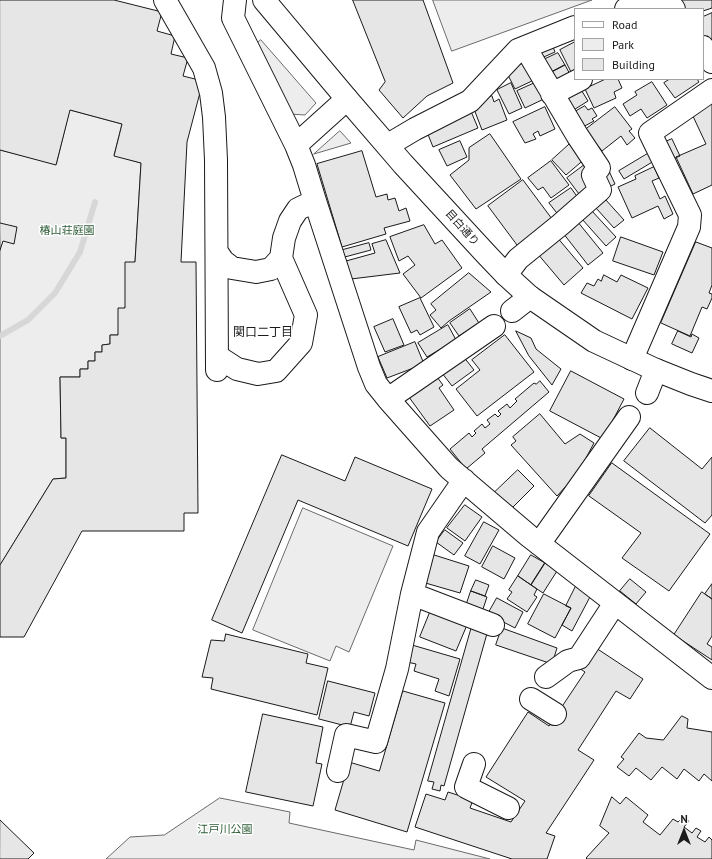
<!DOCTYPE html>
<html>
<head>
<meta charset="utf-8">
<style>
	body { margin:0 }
	#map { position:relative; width:712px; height:859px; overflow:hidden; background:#fff; font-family:"PT Sans",sans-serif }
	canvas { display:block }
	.legend { position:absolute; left:574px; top:8px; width:130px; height:72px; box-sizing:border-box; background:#fff; border:1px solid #a3a3a3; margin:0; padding:5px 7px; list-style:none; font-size:12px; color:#1a1a1a }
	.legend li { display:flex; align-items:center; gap:8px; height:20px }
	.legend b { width:20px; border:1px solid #a3a3a3 }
	.north { position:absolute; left:664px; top:811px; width:40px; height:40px; -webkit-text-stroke:3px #fff; paint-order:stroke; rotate:0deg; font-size:11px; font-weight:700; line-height:16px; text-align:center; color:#1a1a1a }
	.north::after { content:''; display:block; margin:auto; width:14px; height:18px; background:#1a1a1a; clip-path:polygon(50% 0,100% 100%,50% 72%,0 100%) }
</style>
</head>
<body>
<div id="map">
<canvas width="712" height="859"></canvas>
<ul class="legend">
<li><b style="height:5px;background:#fff"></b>Road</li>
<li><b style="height:11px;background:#ededed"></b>Park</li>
<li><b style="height:11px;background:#e6e6e6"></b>Building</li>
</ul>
<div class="north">N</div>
</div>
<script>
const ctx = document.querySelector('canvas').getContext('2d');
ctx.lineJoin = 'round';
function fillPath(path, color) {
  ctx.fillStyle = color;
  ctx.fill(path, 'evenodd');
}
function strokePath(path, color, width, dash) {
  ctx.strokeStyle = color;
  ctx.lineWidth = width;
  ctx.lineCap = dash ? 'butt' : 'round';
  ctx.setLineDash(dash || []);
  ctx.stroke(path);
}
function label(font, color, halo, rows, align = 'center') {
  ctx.font = font + ' "PT Sans","Noto Sans JP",sans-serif';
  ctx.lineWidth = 3;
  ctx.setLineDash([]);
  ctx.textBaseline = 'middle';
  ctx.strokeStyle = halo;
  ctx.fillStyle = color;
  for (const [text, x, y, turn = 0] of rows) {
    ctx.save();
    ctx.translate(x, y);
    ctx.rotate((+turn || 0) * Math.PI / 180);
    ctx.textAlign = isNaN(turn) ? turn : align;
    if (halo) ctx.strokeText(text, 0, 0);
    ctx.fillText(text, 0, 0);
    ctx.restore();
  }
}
const green = new Path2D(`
	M 433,0 L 592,0 L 452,51 Z
	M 261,40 L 316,103 L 305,115 L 289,114 L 254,46 Z
	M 70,110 L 122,124 L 114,155 L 141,163 L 135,262 L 125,308 L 118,335 L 110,335 L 110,344 L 102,345 L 102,352 L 95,352 L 95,361 L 88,361 L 88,369 L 80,369 L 80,377 L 60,377 L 61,438 L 66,438 L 66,478 L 53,479 L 0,565 L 0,150 L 56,164 Z
	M 340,131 L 351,143 L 314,154 Z
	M 303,508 L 393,546 L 349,652 L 336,646 L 330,661 L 253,630 Z
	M 220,798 L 290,812 L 289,823 L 414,850 L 416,840 L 490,859 L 106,859 L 130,837 L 164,835 Z`);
fillPath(green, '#ededed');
strokePath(green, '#6a6a6a', 1);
strokePath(new Path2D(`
	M 0,336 L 28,320 L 55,293 L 80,252 L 95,202`), '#d7d7d7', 6);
const building = new Path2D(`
	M 0,0 L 114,0 L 162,12 L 157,31 L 175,36 L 171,54 L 188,58 L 183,76 L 203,81 L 187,142 L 181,262 L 196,262 L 198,513 L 184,513 L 184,531 L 82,531 L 24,637 L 0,637 L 0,565 L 53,479 L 66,478 L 66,438 L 61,438 L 60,377 L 80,377 L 80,369 L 88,369 L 88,361 L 95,361 L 95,352 L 102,352 L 102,345 L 110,344 L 110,335 L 118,335 L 118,308 L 125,308 L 125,262 L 135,262 L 141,163 L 114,156 L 122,124 L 70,110 L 56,165 L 0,150 Z
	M 353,0 L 423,0 L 453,83 L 427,96 L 403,118 L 379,90 L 385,82 Z
	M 679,0 L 712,0 L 712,8 L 703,11 L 703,9 L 684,9 Z
	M 712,13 L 712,44 L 711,44 L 708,36 L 704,37 L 703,35 L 703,17 Z
	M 550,39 L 555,52 L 537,60 L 530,48 Z
	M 575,42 L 575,72 L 572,74 L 560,50 Z
	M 558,53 L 565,65 L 546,75 L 539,62 Z
	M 526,62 L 534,80 L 515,89 L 506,71 Z
	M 565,65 L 572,78 L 553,88 L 546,75 Z
	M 606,79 L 618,79 L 622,88 L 614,92 L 616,98 L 594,108 L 585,89 Z
	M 670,79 L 697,79 L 699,82 L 675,98 L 664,83 Z
	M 537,82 L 546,98 L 525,108 L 517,91 Z
	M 652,82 L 667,105 L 647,118 L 641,109 L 630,116 L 623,104 L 637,95 L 635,92 Z
	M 511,83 L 522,108 L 509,114 L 497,90 Z
	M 580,88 L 588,101 L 572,111 L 564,97 Z
	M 492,96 L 494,102 L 499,99 L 507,120 L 482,130 L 474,109 L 477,102 Z
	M 712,100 L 712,185 L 693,194 L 676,157 L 706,144 L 691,112 Z
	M 585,106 L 588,110 L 592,108 L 597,116 L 592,119 L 594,121 L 581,128 L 573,113 Z
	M 545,107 L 555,129 L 540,136 L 538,131 L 533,134 L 536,139 L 525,143 L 513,122 Z
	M 615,107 L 632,129 L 629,131 L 635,138 L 627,145 L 621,136 L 602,151 L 585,130 Z
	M 470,109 L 478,128 L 433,147 L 425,127 Z
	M 490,134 L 521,179 L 476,209 L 450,175 L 469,160 L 469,148 Z
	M 672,139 L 680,156 L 670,160 L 663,143 Z
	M 460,141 L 467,157 L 447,166 L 439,150 Z
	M 573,141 L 587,157 L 566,175 L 552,160 Z
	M 362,151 L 376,197 L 387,194 L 388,200 L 395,198 L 399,211 L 406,208 L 410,221 L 384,228 L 386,234 L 342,247 L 317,164 Z
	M 649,153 L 654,161 L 624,179 L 619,171 Z
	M 551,161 L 569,185 L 551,198 L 543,187 L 538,190 L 528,178 Z
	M 587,163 L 592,191 L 582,198 L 567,178 Z
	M 654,167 L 659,178 L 652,181 L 660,199 L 665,196 L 673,214 L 664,219 L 658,206 L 632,218 L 618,187 L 636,179 L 635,176 Z
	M 609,171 L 615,184 L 607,188 L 601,175 Z
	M 523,180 L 555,223 L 520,249 L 488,206 Z
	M 571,188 L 581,202 L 560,217 L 549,203 Z
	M 605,199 L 624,220 L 614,228 L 596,208 Z
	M 591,210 L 616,237 L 606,246 L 582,219 Z
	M 577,221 L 603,253 L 588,265 L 563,233 Z
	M 0,223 L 17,227 L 14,244 L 3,241 L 0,250 Z
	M 424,225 L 435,244 L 442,240 L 462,268 L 421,298 L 403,274 L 415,265 L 408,256 L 399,261 L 390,237 Z
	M 556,236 L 583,268 L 564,285 L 537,253 Z
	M 621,237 L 663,252 L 654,275 L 613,261 Z
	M 386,240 L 400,273 L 351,279 L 346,261 L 375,253 L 372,244 Z
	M 696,242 L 712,248 L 712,285 L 709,293 L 712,294 L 712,298 L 707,309 L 702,307 L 690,336 L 661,323 Z
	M 369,243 L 371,250 L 341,258 L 339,251 Z
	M 469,273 L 491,292 L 449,321 L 441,328 L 430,315 L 436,310 L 431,304 Z
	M 604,275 L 617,282 L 621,275 L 648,288 L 632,319 L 581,293 L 587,283 L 594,286 L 598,279 L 601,281 Z
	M 420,298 L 434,327 L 420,335 L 417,330 L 411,333 L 399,307 Z
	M 470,309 L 479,323 L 459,336 L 450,323 Z
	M 393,319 L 404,345 L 385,352 L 374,327 Z
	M 448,325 L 456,340 L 427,357 L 418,343 Z
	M 516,331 L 531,338 L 536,349 L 561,369 L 552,385 L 529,356 Z
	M 678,331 L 691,337 L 692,334 L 699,338 L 692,353 L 672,344 Z
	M 505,335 L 534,372 L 477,416 L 456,389 L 480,370 L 472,360 Z
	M 415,342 L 424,364 L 387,378 L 378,357 Z
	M 463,356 L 474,370 L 452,386 L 442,373 Z
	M 571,371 L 624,399 L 603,439 L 550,411 Z
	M 434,373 L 443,385 L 439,388 L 454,410 L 430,426 L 406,393 Z
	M 540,381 L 549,392 L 482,449 L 485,453 L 466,469 L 450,449 L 469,433 L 472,437 L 476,433 L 474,431 L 482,424 L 485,428 L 490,424 L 487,420 L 495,414 L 498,417 L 501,414 L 498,411 L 507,404 L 510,408 L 517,401 L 515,399 L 534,383 L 536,384 Z
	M 540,414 L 565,444 L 580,434 L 594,443 L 578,473 L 557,496 L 511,445 L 516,441 L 513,437 Z
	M 650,428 L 702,469 L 712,457 L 712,515 L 705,523 L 624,461 Z
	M 282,455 L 345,481 L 355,457 L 432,489 L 408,546 L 298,500 L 242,633 L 212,620 Z
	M 612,463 L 710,534 L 669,591 L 622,558 L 641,533 L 589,496 Z
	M 518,470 L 534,486 L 511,509 L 495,492 Z
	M 465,505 L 482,517 L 465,541 L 447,528 Z
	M 484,522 L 499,530 L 480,564 L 465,556 Z
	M 445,530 L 463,543 L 454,555 L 436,542 Z
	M 493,546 L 515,558 L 504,579 L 482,567 Z
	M 431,554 L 469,566 L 460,593 L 422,582 Z
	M 531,555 L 545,563 L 531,585 L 518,576 Z
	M 545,563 L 557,571 L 543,593 L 531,585 Z
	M 518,576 L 537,589 L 534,595 L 537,597 L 527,612 L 507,599 L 512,592 L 509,590 Z
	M 630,579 L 646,592 L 636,604 L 620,591 Z
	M 476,580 L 489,585 L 485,596 L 471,591 Z
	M 712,584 L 712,599 L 705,594 Z
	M 576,586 L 591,595 L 572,631 L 562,625 L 571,608 L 566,606 Z
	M 471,591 L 487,597 L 482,612 L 466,606 Z
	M 702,592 L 712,599 L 712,636 L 707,644 L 712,647 L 712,660 L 674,635 Z
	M 544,594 L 571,608 L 555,638 L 528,624 Z
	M 497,598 L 523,612 L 515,628 L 488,614 Z
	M 431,610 L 467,625 L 456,651 L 420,637 Z
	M 472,626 L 488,630 L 444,786 L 441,785 L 440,791 L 432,789 L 434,782 L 428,781 Z
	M 502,628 L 557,648 L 552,664 L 496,645 Z
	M 226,634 L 308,654 L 306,663 L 328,668 L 317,715 L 211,689 L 213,678 L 202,677 L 211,640 L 224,641 Z
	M 412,645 L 460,659 L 449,696 L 435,691 L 439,679 L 414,671 L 416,664 L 407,662 Z
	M 593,646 L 643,679 L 630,699 L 616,691 L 578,750 L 594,760 L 546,833 L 555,836 L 547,859 L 512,859 L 415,827 L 426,794 L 445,800 L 448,792 L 473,800 L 470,808 L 511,822 L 525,801 L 486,777 L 528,712 L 549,726 L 585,672 L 579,668 Z
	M 328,681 L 375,693 L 369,716 L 354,712 L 350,727 L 319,719 Z
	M 403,691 L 445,703 L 407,832 L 335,810 L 349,762 L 379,771 Z
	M 263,714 L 323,727 L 316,763 L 322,764 L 313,806 L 246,792 Z
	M 682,716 L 688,719 L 687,728 L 712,732 L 712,781 L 704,774 L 699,781 L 684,769 L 677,779 L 662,767 L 651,780 L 636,768 L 629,776 L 617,767 L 624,759 L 621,757 L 639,733 L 646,738 L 663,740 Z
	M 612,797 L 620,804 L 626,797 L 648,815 L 643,822 L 660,835 L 673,819 L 678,822 L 683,817 L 689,821 L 684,827 L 692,833 L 696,828 L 701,831 L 697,837 L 705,842 L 709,837 L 712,840 L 712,859 L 587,859 L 586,858 L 609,833 L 600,826 Z
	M 0,820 L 34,853 L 28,859 L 0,859 Z`);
fillPath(building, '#e6e6e6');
strokePath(building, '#1a1a1a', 1);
const minor = new Path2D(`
	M 165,0 L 204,68 L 211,93 L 214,117 L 216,160 L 217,370
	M 235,0 L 233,18 L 296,145
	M 667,0 L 674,9
	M 626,9 L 657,0
	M 703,47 L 712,62
	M 552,94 L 581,79
	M 347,99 L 296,145 L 304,165 L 315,201 L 369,367 L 376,384 L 388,399 L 449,468 L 529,536 L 712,678
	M 388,145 L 415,129 L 470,101 L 518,50 L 575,27
	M 217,252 L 223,261 L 232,268 L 256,272 L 271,269 L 281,258 L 284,238 L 290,221 L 298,209 L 315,201
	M 506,275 L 518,259 L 560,225 L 600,190 L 593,175 L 599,168 L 577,135 L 525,47
	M 512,311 L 530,297
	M 217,356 L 237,369 L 258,374 L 276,371 L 301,343 L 306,315 L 281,258
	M 632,359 L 689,227 L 690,215 L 650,133 L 712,90
	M 647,393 L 656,370
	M 388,399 L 494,326
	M 539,544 L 629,417
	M 412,594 L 493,625
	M 546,677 L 568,661 L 579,658 L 615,603
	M 531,699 L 555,714
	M 474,764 L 466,787 L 508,808
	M 338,771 L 346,735 L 376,742 L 397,669 L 412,594 L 428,532 L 464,480`);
const major = new Path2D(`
	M 264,0 L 347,99 L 403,164 L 486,254 L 506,275 L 530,297 L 594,341 L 656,370 L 691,384 L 712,391`);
strokePath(minor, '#1a1a1a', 24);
strokePath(major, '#1a1a1a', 24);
strokePath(minor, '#fff', 22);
strokePath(major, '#fff', 22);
label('11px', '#1a1a1a', '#fff', [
	["目白通り",462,228,48]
]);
label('11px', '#2b5a34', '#fff', [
	["椿山荘庭園",67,231],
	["江戸川公園",225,830]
]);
label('12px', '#1a1a1a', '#fff', [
	["関口二丁目",263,333]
]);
</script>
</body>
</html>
